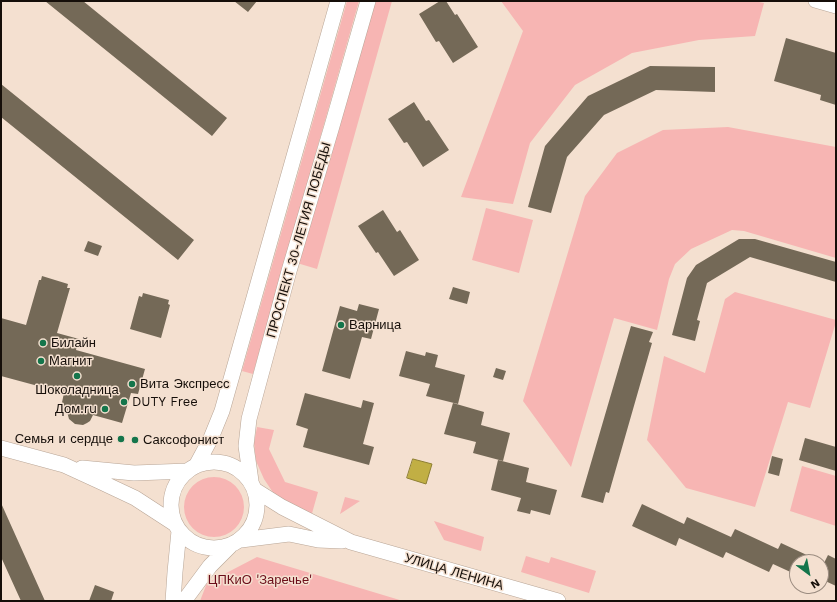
<!DOCTYPE html>
<html>
<head>
<meta charset="utf-8">
<style>
	body { margin:0 }
	#map { position:relative; width:837px; height:602px; overflow:hidden; background:#f4e0d0; font-family:"Work Sans",sans-serif }
	canvas { display:block }
	.frame { position:absolute; inset:0; border:2px solid #150e09; pointer-events:none }
	.north { position:absolute; left:789px; top:554px; width:40px; height:40px; box-sizing:border-box; background:#f4e0d0; border:1px solid #9b8c80; border-radius:50%; rotate:148deg; font-size:11px; font-weight:700; line-height:16px; text-align:center; color:#150e09 }
	.north::after { content:''; display:block; margin:auto; width:14px; height:18px; background:#14754b; clip-path:polygon(50% 0,100% 100%,50% 72%,0 100%) }
</style>
</head>
<body>
<div id="map">
<canvas width="837" height="602"></canvas>
<div class="frame"></div>
<div class="north">N</div>
</div>
<script>
const ctx = document.querySelector('canvas').getContext('2d');
ctx.lineJoin = 'round';
function fillPath(path, color) {
  ctx.fillStyle = color;
  ctx.fill(path, 'evenodd');
}
function strokePath(path, color, width, dash) {
  ctx.strokeStyle = color;
  ctx.lineWidth = width;
  ctx.lineCap = dash ? 'butt' : 'round';
  ctx.setLineDash(dash || []);
  ctx.stroke(path);
}
function label(font, color, halo, rows, align = 'center') {
  ctx.font = font + ' "Work Sans",sans-serif';
  ctx.lineWidth = 3;
  ctx.setLineDash([]);
  ctx.textBaseline = 'middle';
  ctx.strokeStyle = halo;
  ctx.fillStyle = color;
  for (const [text, x, y, turn = 0] of rows) {
    ctx.save();
    ctx.translate(x, y);
    ctx.rotate((+turn || 0) * Math.PI / 180);
    ctx.textAlign = isNaN(turn) ? turn : align;
    if (halo) ctx.strokeText(text, 0, 0);
    ctx.fillText(text, 0, 0);
    ctx.restore();
  }
}
fillPath(new Path2D(`
	M 347,1 L 359,1 L 253,374 L 242,371 Z
	M 373,1 L 392,1 L 317,269 L 297,263 Z
	M 501,1 L 754,1 L 764,3 L 755,36 L 699,40 L 632,53 L 575,85 L 530,143 L 513,204 L 461,197 L 523,31 Z
	M 728,127 L 836,147 L 836,258 L 744,231 L 732,230 L 691,249 L 675,264 L 669,279 L 657,330 L 614,318 L 571,467 L 523,401 L 585,196 L 617,153 L 663,130 Z
	M 486,208 L 533,220 L 519,273 L 472,260 Z
	M 735,292 L 836,320 L 836,322 L 810,408 L 788,402 L 755,507 L 686,488 L 647,440 L 664,356 L 705,373 L 725,299 Z
	M 257,427 L 274,430 L 269,449 L 285,482 L 318,492 L 311,517 L 274,494 L 264,479 L 256,461 L 254,443 Z
	M 802,466 L 836,476 L 836,526 L 790,511 Z
	M184 507a30 30 0 1 1 60 0a30 30 0 1 1-60 0Z
	M 345,497 L 360,501 L 340,514 Z
	M 434,521 L 484,537 L 481,551 L 444,540 Z
	M 526,556 L 549,563 L 551,557 L 596,571 L 589,593 L 521,572 Z
	M 257,557 L 403,601 L 200,601 L 207,583 Z`), '#f7b5b3');
const water = new Path2D(`
	M 413,459 L 432,464 L 426,484 L 407,478 Z`);
fillPath(water, '#c1af44');
strokePath(water, '#8d7f32', 1);
fillPath(new Path2D(`
	M 45,1 L 83,1 L 227,118 L 212,136 Z
	M 234,1 L 257,1 L 248,12 Z
	M 440,1 L 446,1 L 455,15 L 457,14 L 478,47 L 453,63 L 439,41 L 436,42 L 419,14 Z
	M 786,38 L 836,53 L 836,105 L 820,100 L 821,95 L 774,81 Z
	M 650,66 L 715,67 L 715,92 L 656,90 L 604,115 L 567,157 L 551,213 L 528,207 L 545,146 L 588,96 Z
	M 1,84 L 194,240 L 178,260 L 1,117 Z
	M 414,102 L 426,121 L 429,120 L 449,150 L 423,167 L 407,142 L 404,143 L 388,119 Z
	M 383,210 L 397,232 L 400,230 L 419,260 L 394,276 L 378,252 L 376,253 L 358,226 Z
	M 739,239 L 755,239 L 836,262 L 836,282 L 750,257 L 707,283 L 697,320 L 700,321 L 695,341 L 672,335 L 687,278 L 696,265 Z
	M 88,241 L 102,246 L 98,256 L 84,251 Z
	M 42,276 L 68,284 L 67,288 L 70,288 L 57,333 L 79,339 L 76,350 L 145,369 L 138,394 L 131,393 L 122,423 L 93,415 L 90,421 L 87,423 L 83,425 L 75,424 L 69,419 L 66,408 L 61,407 L 64,393 L 1,376 L 1,318 L 26,325 L 39,280 L 41,280 Z
	M 453,287 L 470,292 L 467,304 L 449,299 Z
	M 143,293 L 169,300 L 168,304 L 170,305 L 161,338 L 130,329 L 139,296 L 142,297 Z
	M 359,304 L 379,309 L 371,339 L 362,337 L 350,379 L 322,371 L 340,306 L 357,311 Z
	M 631,326 L 653,332 L 649,342 L 652,343 L 609,493 L 606,492 L 603,503 L 581,497 Z
	M 406,351 L 425,356 L 426,352 L 438,355 L 435,367 L 465,375 L 458,404 L 426,396 L 430,384 L 399,376 Z
	M 496,368 L 506,371 L 503,380 L 493,377 Z
	M 305,393 L 361,408 L 363,400 L 374,403 L 363,444 L 374,447 L 369,465 L 303,447 L 308,429 L 296,425 Z
	M 453,403 L 484,412 L 481,425 L 510,433 L 503,461 L 473,453 L 476,442 L 444,434 Z
	M 805,438 L 836,447 L 836,471 L 799,460 Z
	M 772,456 L 783,459 L 779,476 L 768,473 Z
	M 498,460 L 529,468 L 526,482 L 557,490 L 550,515 L 531,510 L 530,514 L 517,511 L 521,498 L 491,490 Z
	M 1,503 L 45,601 L 21,601 L 1,557 Z
	M 642,504 L 684,524 L 687,517 L 731,537 L 735,529 L 778,549 L 781,543 L 824,563 L 828,555 L 836,559 L 836,586 L 821,579 L 821,562 L 797,562 L 797,575 L 773,564 L 769,572 L 726,552 L 723,558 L 679,538 L 676,546 L 632,526 Z
	M 95,585 L 114,592 L 111,601 L 89,601 Z`), '#746957');
const tertiary = new Path2D(`
	M 815,1 L 836,7`);
const secondary = new Path2D(`
	M 1,448 L 64,465 L 101,482 L 135,498 L 175,524
	M171 505a43 43 0 1 1 86 0a43 43 0 1 1-86 0Z
	M 196,466 L 211,438 L 222,411 L 285,188 L 338,1
	M 82,468 L 134,473 L 188,471
	M 251,481 L 246,446 L 249,419 L 289,271 L 332,126 L 368,1
	M 255,490 L 282,507 L 351,542 L 558,601
	M 241,540 L 289,534 L 318,540 L 342,541
	M 173,601 L 175,572 L 179,531
	M 184,601 L 210,566 L 230,546`);
strokePath(tertiary, '#b8a596', 14);
strokePath(secondary, '#b8a596', 16);
strokePath(tertiary, '#fff', 13);
strokePath(secondary, '#fff', 15);
for (const [x, y, r, color] of [
	[341,325,4,"#14754b"],
	[43,343,4,"#14754b"],
	[41,361,4,"#14754b"],
	[77,376,4,"#14754b"],
	[132,384,4,"#14754b"],
	[124,402,4,"#14754b"],
	[105,409,4,"#14754b"],
	[121,439,4,"#14754b"],
	[135,440,4,"#14754b"]
]) {
  const dot = new Path2D();
  dot.arc(x, y, r, 0, 2 * Math.PI);
  ctx.fillStyle = color;
  ctx.fill(dot);
  strokePath(dot, '#f4e0d0', 1.5);
}
label('13px', '#150e09', '#f4e0d0', [
	["ПРОСПЕКТ 30-ЛЕТИЯ ПОБЕДЫ",299,240,-74],
	["УЛИЦА ЛЕНИНА",454,572,16]
]);
label('13px', '#150e09', '#f4e0d0', [
	["Варница",349,325],
	["Билайн",51,343],
	["Магнит",49,361],
	["Вита Экспресс",140,384],
	["Шоколадница",77,390,"center"],
	["DUTY Free",132,402],
	["Дом.ru",97,409,"right"],
	["Семья и сердце",113,439,"right"],
	["Саксофонист",143,440]
], 'left');
label('13px', '#6b0d19', '#f4e0d0', [
	["ЦПКиО 'Заречье'",260,580]
]);
</script>
</body>
</html>
